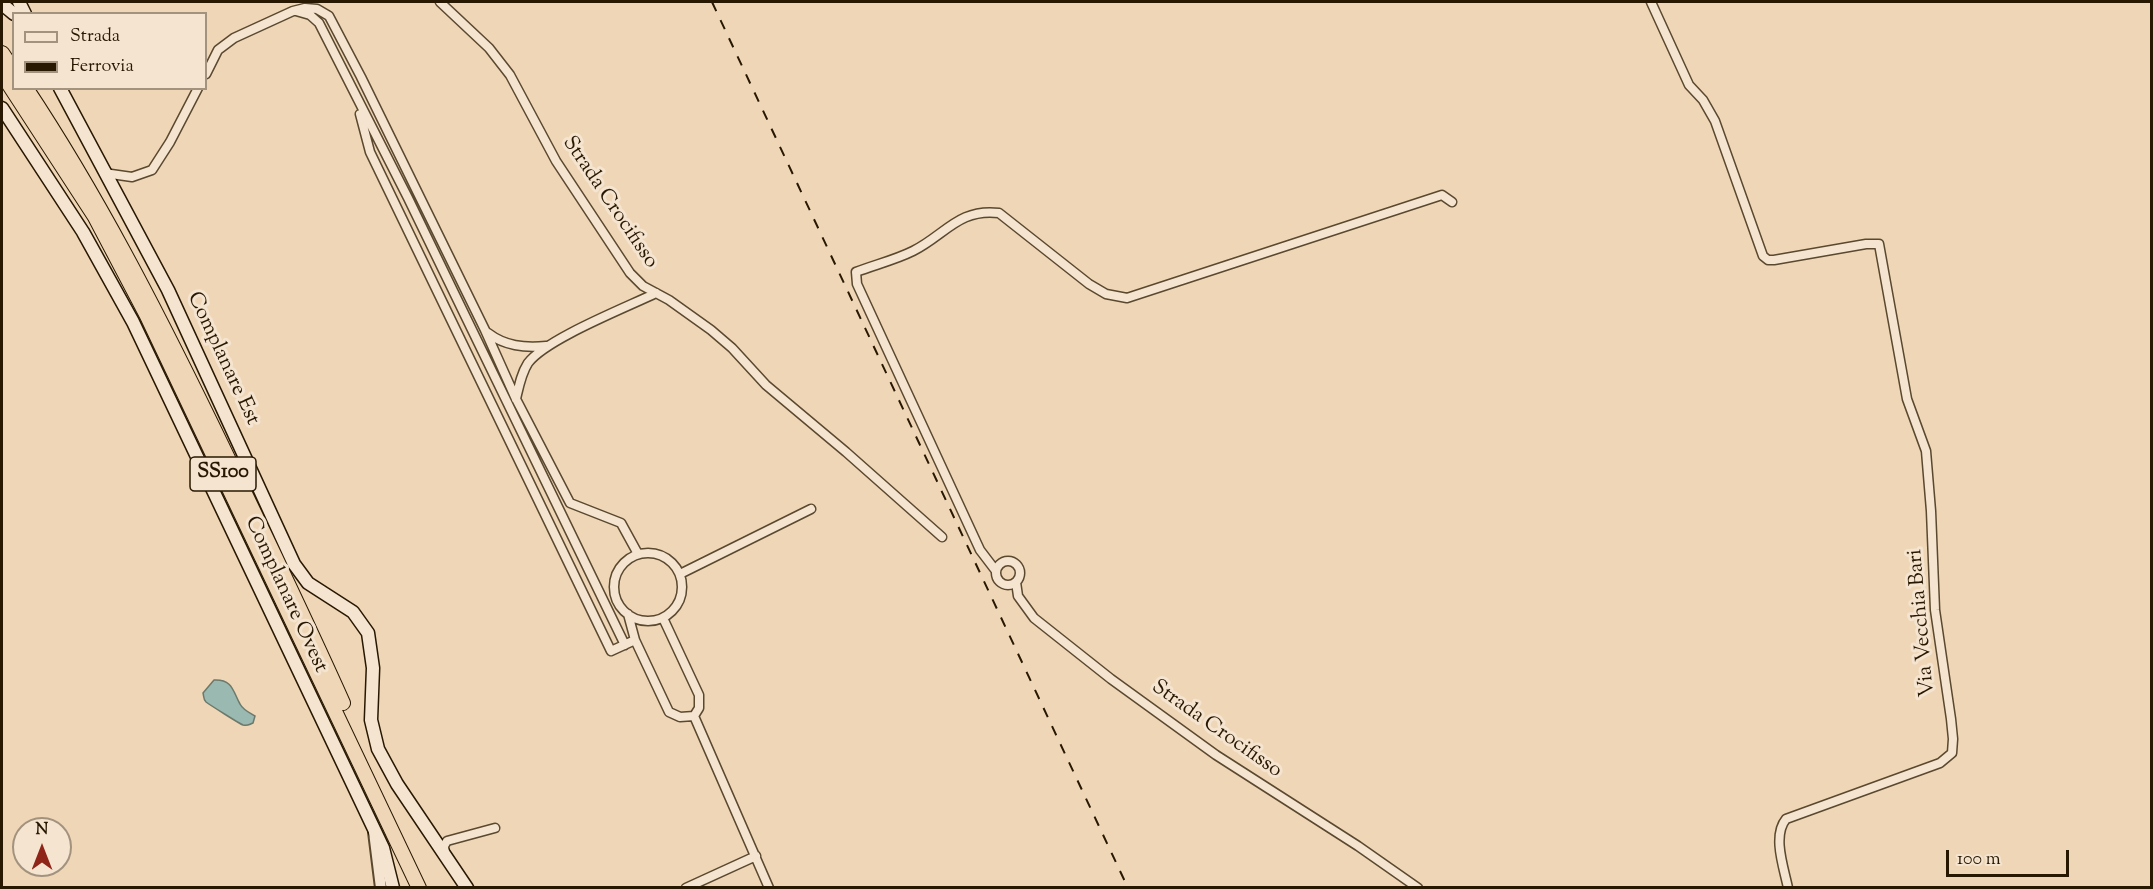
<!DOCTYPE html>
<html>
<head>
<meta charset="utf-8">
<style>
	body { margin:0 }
	#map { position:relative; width:2153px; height:889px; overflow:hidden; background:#eed6b6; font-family:"Sorts Mill Goudy",serif }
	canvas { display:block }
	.frame { position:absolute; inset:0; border:3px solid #281802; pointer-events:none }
	.legend { position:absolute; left:12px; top:12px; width:195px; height:78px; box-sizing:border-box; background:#f4e4d0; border:2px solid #a2927e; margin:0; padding:8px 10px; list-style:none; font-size:18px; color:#281802 }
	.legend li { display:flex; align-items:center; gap:12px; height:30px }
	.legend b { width:30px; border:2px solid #a2927e }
	.north { position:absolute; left:12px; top:817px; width:60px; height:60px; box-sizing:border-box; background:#f4e4d0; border:2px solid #a2927e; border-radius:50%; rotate:0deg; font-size:16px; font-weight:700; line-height:24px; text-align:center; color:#281802 }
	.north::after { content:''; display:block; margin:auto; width:21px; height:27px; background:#8f2418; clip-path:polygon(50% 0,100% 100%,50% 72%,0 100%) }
	.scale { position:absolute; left:1946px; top:850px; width:123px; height:27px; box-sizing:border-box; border:3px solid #281802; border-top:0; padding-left:8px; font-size:18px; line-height:21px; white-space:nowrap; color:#281802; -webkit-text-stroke:4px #f4e4d0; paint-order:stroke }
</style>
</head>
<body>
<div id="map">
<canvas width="2153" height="889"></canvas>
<div class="frame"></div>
<ul class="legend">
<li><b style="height:8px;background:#f4e4d0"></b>Strada</li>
<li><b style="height:8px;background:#281802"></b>Ferrovia</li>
</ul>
<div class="north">N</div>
<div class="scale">100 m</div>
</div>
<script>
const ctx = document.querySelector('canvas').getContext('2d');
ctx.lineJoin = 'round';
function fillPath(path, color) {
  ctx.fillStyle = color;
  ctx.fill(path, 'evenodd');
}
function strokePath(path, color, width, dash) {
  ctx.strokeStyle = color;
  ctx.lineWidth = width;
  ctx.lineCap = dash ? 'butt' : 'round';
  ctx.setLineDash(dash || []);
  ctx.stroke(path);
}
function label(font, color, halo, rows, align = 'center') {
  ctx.font = font + ' "Sorts Mill Goudy",serif';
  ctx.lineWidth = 6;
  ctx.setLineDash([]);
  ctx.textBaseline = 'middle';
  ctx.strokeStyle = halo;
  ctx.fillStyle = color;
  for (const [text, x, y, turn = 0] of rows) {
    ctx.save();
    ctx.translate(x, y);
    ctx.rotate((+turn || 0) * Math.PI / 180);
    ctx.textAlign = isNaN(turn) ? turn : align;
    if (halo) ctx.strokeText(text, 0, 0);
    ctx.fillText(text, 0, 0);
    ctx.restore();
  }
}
const water = new Path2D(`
	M 214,680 C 233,679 233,692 240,704 C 243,710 250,713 255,716 L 253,723 C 248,725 248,726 243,725 C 240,724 210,705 206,702 C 203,699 204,696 203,693 Z`);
fillPath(water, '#99b9b1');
strokePath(water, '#6c796b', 1.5);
const minor = new Path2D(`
	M 440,2 L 489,48 L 510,75 L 556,161 L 630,273 L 643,286 L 669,300 L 711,330 L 732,348 L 766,385 L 846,452 L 942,537
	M 1651,2 L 1689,85 L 1703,100 L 1715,121 L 1763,256 L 1768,260 L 1774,260 L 1866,244 L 1879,244 L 1907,399 L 1926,451 L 1931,511 L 1935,610 L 1951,719 L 1953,739 L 1952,753 L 1940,763 L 1786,819 C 1772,836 1784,868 1788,888
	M 296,11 L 310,15 L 319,23 L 408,198 L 625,645
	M 206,74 L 218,50 L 234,38 L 293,11 L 305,8 L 317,9 L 329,16 L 361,77 L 485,330 L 516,399 L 570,503 L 621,523 L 638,554
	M 360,114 L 370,152 L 611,651 L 635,640
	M 104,173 L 132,177 L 152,170 L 170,142 L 198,88
	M 488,333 C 505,346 524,348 546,346
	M 516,399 C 519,386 521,374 528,363 C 546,339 625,308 656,293
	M614 587a34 34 0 1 1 68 0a34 34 0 1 1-68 0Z
	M996 573a12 12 0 1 1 24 0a12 12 0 1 1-24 0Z
	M 996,571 L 980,550 L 857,284 L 856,272 C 874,265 895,260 913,251 C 945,235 959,208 999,213 L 1089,284 L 1106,294 L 1127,298 L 1442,195 L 1452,202
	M 680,574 L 811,509
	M 1016,582 L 1018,596 L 1034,618 L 1111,679 L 1216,755 L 1358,846 L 1418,888
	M 628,614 L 635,640 L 669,712 L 680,717 L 694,716
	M 663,618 L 699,695 L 699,708 L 694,716 L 769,888
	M 445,854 L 444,846 L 447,841 L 495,828
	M 686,888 L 756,856`);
const tertiary = new Path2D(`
	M 374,832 L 381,888`);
const secondary = new Path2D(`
	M 19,2 L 25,14
	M 2,4 L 14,14
	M 60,88 L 168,290 L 294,564 L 308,583 L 353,612 L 368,633 L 373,668 L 371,720 L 378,749 L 397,784 L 467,888
	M 2,108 L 83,232 L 133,322 L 383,848 L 393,888`);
const trunk = new Path2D(`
	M 2,53 L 14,71
	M 2,74 L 95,217 L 147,316 L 419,888
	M 26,88 C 97,195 155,308 211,423 C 256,516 301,609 343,703`);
strokePath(minor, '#5a482f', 11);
strokePath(tertiary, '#5a482f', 14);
strokePath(secondary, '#281802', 15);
strokePath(trunk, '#281802', 16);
strokePath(minor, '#f4e4d0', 8);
strokePath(tertiary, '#f4e4d0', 10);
strokePath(secondary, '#f4e4d0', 12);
strokePath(trunk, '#eed6b6', 14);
strokePath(new Path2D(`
	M 712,2 L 1128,888`), '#281802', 2, [10, 10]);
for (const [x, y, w] of [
	[223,474,66]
]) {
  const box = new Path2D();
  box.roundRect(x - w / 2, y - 17, w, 34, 4.5);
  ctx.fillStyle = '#f4e4d0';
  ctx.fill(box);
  strokePath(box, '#281802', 1.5);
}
label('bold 20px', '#281802', null, [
	["SS100",223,474]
]);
label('21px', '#281802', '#f4e4d0', [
	["Strada Crocifisso",609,203,56],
	["Complanare Est",222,359,65],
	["Complanare Ovest",285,595,65],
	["Via Vecchia Bari",1923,623,-95],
	["Strada Crocifisso",1216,730,35]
]);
</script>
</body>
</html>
